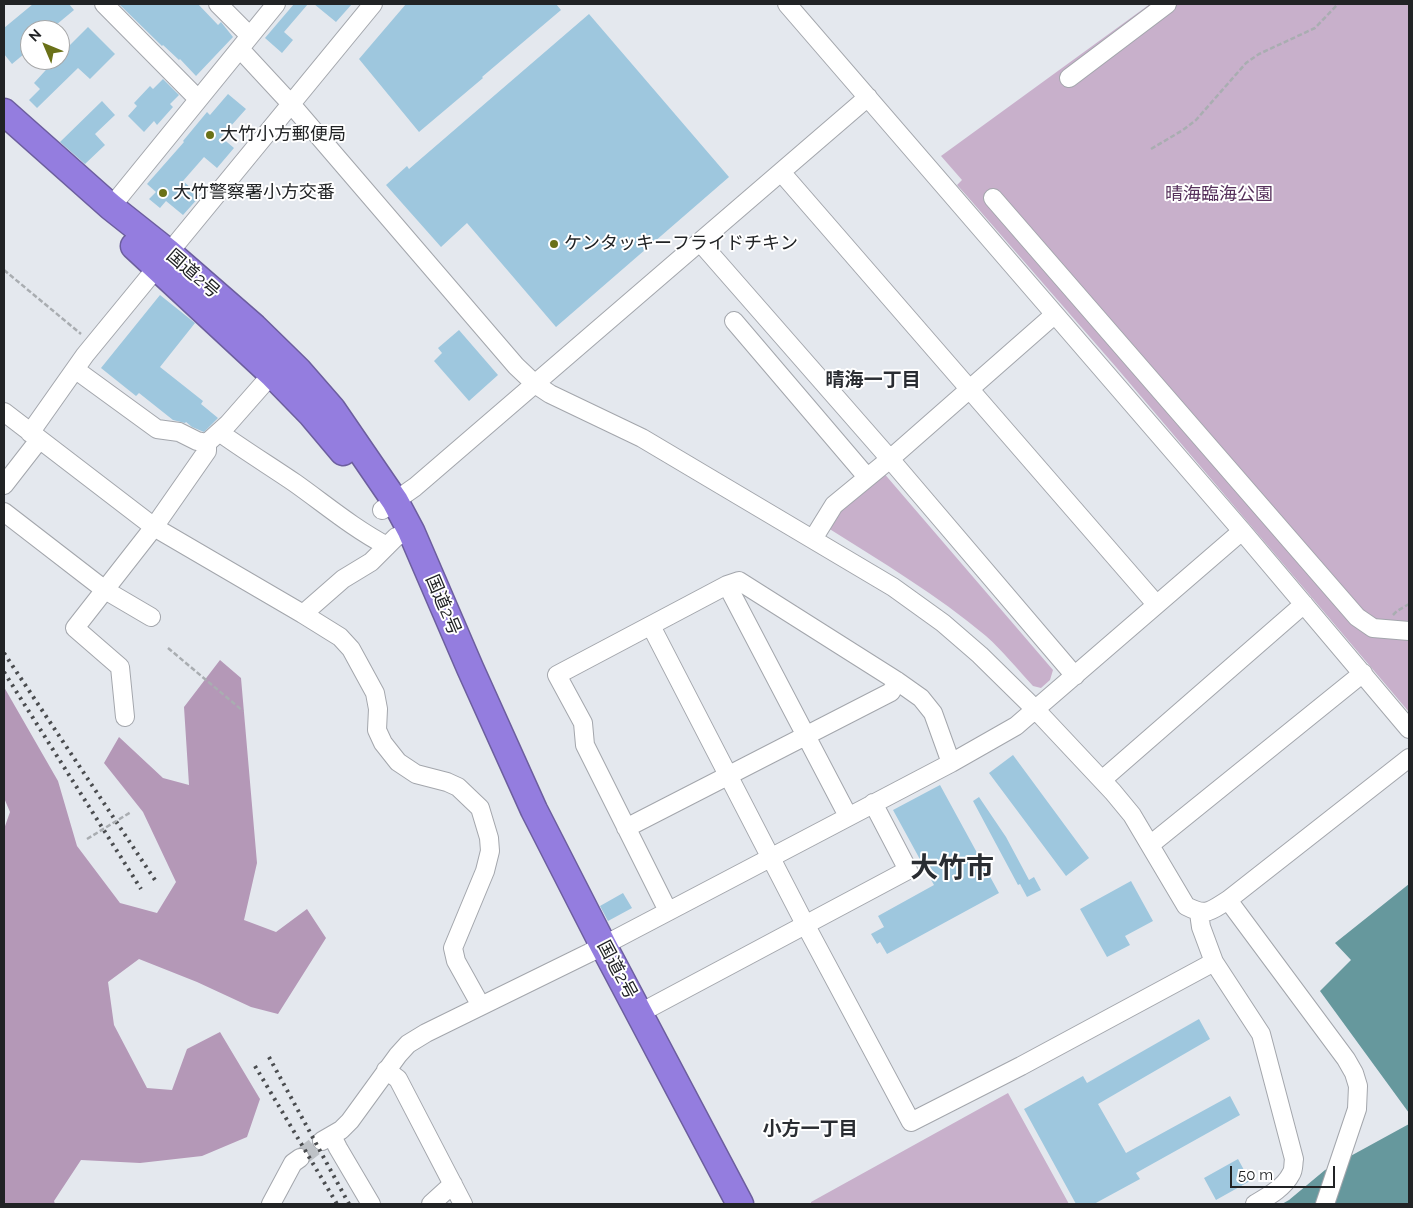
<!DOCTYPE html>
<html>
<head>
<meta charset="utf-8">
<style>
	body { margin:0 }
	#map { position:relative; width:1413px; height:1208px; overflow:hidden; background:#e4e8ee; font-family:Raleway,sans-serif }
	canvas { display:block }
	.frame { position:absolute; inset:0; border:5px solid #212325; pointer-events:none }
	.north { position:absolute; left:20px; top:20px; width:50px; height:50px; box-sizing:border-box; background:#fff; border:1px solid #a6a7a8; border-radius:50%; rotate:315deg; font-size:14px; font-weight:700; line-height:20px; text-align:center; color:#212325 }
	.north::after { content:''; display:block; margin:auto; width:18px; height:22px; background:#6a7118; clip-path:polygon(50% 0,100% 100%,50% 72%,0 100%) }
	.scale { position:absolute; left:1230px; top:1166px; width:105px; height:22px; box-sizing:border-box; border:2px solid #212325; border-top:0; padding-left:6px; font-size:15px; line-height:18px; white-space:nowrap; color:#212325; -webkit-text-stroke:4px #fff; paint-order:stroke }
</style>
</head>
<body>
<div id="map">
<canvas width="1413" height="1208"></canvas>
<div class="frame"></div>
<div class="north">N</div>
<div class="scale">50 m</div>
</div>
<script>
const ctx = document.querySelector('canvas').getContext('2d');
ctx.lineJoin = 'round';
function fillPath(path, color) {
  ctx.fillStyle = color;
  ctx.fill(path, 'evenodd');
}
function strokePath(path, color, width, dash) {
  ctx.strokeStyle = color;
  ctx.lineWidth = width;
  ctx.lineCap = dash ? 'butt' : 'round';
  ctx.setLineDash(dash || []);
  ctx.stroke(path);
}
function label(font, color, halo, rows, align = 'center') {
  ctx.font = font + ' Raleway,"Noto Sans JP",sans-serif';
  ctx.lineWidth = 4;
  ctx.setLineDash([]);
  ctx.textBaseline = 'middle';
  ctx.strokeStyle = halo;
  ctx.fillStyle = color;
  for (const [text, x, y, turn = 0] of rows) {
    ctx.save();
    ctx.translate(x, y);
    ctx.rotate((+turn || 0) * Math.PI / 180);
    ctx.textAlign = isNaN(turn) ? turn : align;
    if (halo) ctx.strokeText(text, 0, 0);
    ctx.fillText(text, 0, 0);
    ctx.restore();
  }
}
fillPath(new Path2D(`
	M 1150,4 L 1409,4 L 1409,712 L 1116,367 L 967,196 L 957,185 L 962,180 L 941,156 Z
	M 882,471 L 1053,670 L 1050,680 L 1041,688 L 1033,686 C 1018,670 1003,651 986,636 C 937,595 882,562 828,528 L 840,510 Z
	M 1008,1093 L 1069,1204 L 811,1204 L 811,1202 Z`), '#c8b0cb');
fillPath(new Path2D(`
	M 220,660 L 241,678 L 257,863 L 244,920 L 276,932 L 307,909 L 326,938 L 278,1014 L 251,1007 L 197,982 L 139,959 L 108,982 L 114,1025 L 147,1088 L 172,1090 L 187,1049 L 220,1032 L 260,1099 L 247,1137 L 202,1156 L 140,1163 L 81,1160 L 54,1201 L 55,1204 L 4,1204 L 4,829 L 10,812 L 4,798 L 4,687 L 58,781 L 77,846 L 120,903 L 157,913 L 176,882 L 143,812 L 104,763 L 119,737 L 163,778 L 189,785 L 184,707 Z`), '#b498b7');
fillPath(new Path2D(`
	M 1409,884 L 1409,1113 L 1320,991 L 1351,960 L 1335,943 Z
	M 1409,1124 L 1409,1204 L 1282,1204 L 1289,1200 L 1325,1170 Z`), '#66989d');
fillPath(new Path2D(`
	M 33,4 L 69,4 L 74,10 L 50,30 L 30,30 L 30,49 L 12,64 L 4,54 L 4,28 Z
	M 119,4 L 198,4 L 218,25 L 221,22 L 233,37 L 196,76 L 180,59 L 179,60 L 163,45 L 162,46 Z
	M 294,4 L 308,4 L 284,32 L 293,40 L 282,53 L 265,38 Z
	M 314,4 L 352,4 L 336,22 Z
	M 406,4 L 556,4 L 561,10 L 482,77 L 483,78 L 419,132 L 359,59 Z
	M 589,14 L 729,177 L 556,327 L 467,223 L 441,247 L 386,185 L 407,166 L 409,169 Z
	M 88,27 L 115,54 L 90,79 L 78,68 L 37,108 L 29,100 L 40,89 L 34,83 L 55,60 L 60,60 L 60,55 Z
	M 163,79 L 179,95 L 170,104 L 173,107 L 157,125 L 154,121 L 144,132 L 128,116 L 137,106 L 134,103 L 150,86 L 153,89 Z
	M 228,94 L 246,109 L 221,137 L 234,148 L 217,168 L 204,157 L 183,181 L 200,196 L 183,215 L 166,201 L 160,208 L 149,199 L 156,192 L 147,184 L 184,142 L 183,141 L 207,112 L 210,115 Z
	M 102,101 L 115,115 L 95,134 L 105,145 L 85,164 L 60,142 Z
	M 160,295 L 195,323 L 160,367 L 203,401 L 201,404 L 218,418 L 204,432 L 192,427 L 186,422 L 185,423 L 173,420 L 139,393 L 136,396 L 101,368 Z
	M 459,330 L 498,375 L 469,401 L 434,361 L 442,353 L 438,348 Z
	M 1013,755 L 1089,858 L 1066,876 L 989,773 Z
	M 940,785 L 999,893 L 887,954 L 880,942 L 877,944 L 871,934 L 884,927 L 878,916 L 934,885 L 893,810 Z
	M 979,797 L 1006,837 L 1029,880 L 1034,877 L 1041,890 L 1027,897 L 1020,884 L 1018,885 L 973,801 Z
	M 1131,881 L 1153,921 L 1125,936 L 1130,945 L 1107,957 L 1080,909 Z
	M 623,893 L 632,908 L 608,921 L 600,906 Z
	M 1199,1019 L 1210,1039 L 1098,1104 L 1126,1153 L 1230,1096 L 1240,1115 L 1136,1173 L 1140,1179 L 1094,1204 L 1076,1204 L 1024,1109 L 1083,1076 L 1087,1083 Z
	M 1238,1159 L 1250,1181 L 1216,1200 L 1204,1178 Z`), '#9ec7de');
strokePath(new Path2D(`
	M 300,1158 L 322,1141`), '#bdc1c6', 18, [18, 9]);
const minor = new Path2D(`
	M 104,4 L 198,99
	M 218,4 L 250,36
	M 787,4 L 1242,531 L 1409,729
	M 240,49 L 291,104 L 516,366 L 535,384 L 550,394 L 642,438 L 893,587 L 943,623 L 980,655 L 1036,710 L 1113,792 L 1132,815 L 1186,906 C 1207,917 1210,911 1228,900 L 1409,758
	M 1069,78 L 1167,4
	M 781,172 L 1156,604
	M 993,198 L 1357,617 L 1373,628 L 1409,631
	M 111,207 L 276,4
	M 700,242 L 890,459 L 1075,676
	M 734,321 L 867,477
	M 76,370 L 157,429 L 179,432 L 197,441 L 207,443
	M 4,412 L 154,527 L 303,614
	M 219,432 C 244,450 270,466 295,483 C 326,505 353,528 387,546
	M 30,433 L 85,355 L 373,4
	M 4,485 L 39,440
	M 382,510 L 415,487 L 868,97
	M 4,512 L 105,590 L 151,617
	M 411,531 L 396,537 L 371,562 L 343,579 L 303,614 L 340,637 L 351,649 L 375,693 L 378,709 L 377,730 L 383,743 L 398,762 L 416,774 L 447,782 L 458,787 L 480,808 L 489,838 L 490,851 L 485,871 L 453,948 L 456,961 L 481,1006
	M 813,539 L 834,505 L 890,459 L 1054,315
	M 727,585 L 848,816
	M 651,626 L 805,924 L 911,1122 L 1021,1066 L 1214,962
	M 125,717 L 120,667 L 75,628 L 154,527 L 207,451 L 207,443 L 228,424 L 272,374
	M 1102,780 L 1304,604
	M 626,828 L 891,692 L 897,681
	M 1150,845 L 1363,673
	M 1228,900 L 1346,1059 L 1354,1073 L 1358,1086 L 1357,1109 L 1325,1204
	M 668,911 L 585,745 L 583,723 L 557,675 L 727,585 L 739,581 L 897,681 L 921,698 L 933,713 L 951,763
	M 1199,913 L 1201,927 L 1214,962 L 1261,1034 L 1294,1159 C 1293,1164 1294,1170 1291,1174 C 1284,1188 1267,1197 1255,1204
	M 640,1013 L 908,870 L 873,803
	M 386,1070 L 398,1079 L 463,1204
	M 332,1136 L 338,1148 L 371,1204
	M 322,1141 L 341,1130 L 350,1121 L 398,1055 L 408,1044 L 426,1033 L 589,953 L 951,763 L 1016,726 L 1242,531
	M 271,1204 L 293,1163 L 300,1158
	M 431,1204 L 453,1184`);
const highway = new Path2D(`
	M 4,112 L 111,207 L 169,253 L 254,327 L 298,370 L 332,409 L 395,501 L 411,531 L 470,668 L 534,810 L 603,945 L 740,1204
	M 134,246 L 272,374 L 311,414 L 343,452`);
strokePath(minor, '#a3a6ac', 20);
strokePath(highway, '#6c5e9e', 29);
strokePath(new Path2D(`
	M 1151,149 L 1183,130 L 1196,120 L 1246,63 L 1259,54 L 1315,28 L 1338,4
	M 4,270 L 81,334
	M 1393,615 L 1397,611 L 1409,604
	M 168,648 L 243,711`), '#a9adb1', 2.5, [5, 2.5]);
strokePath(minor, '#fff', 18);
strokePath(highway, '#947ddf', 26);
strokePath(new Path2D(`
	M 4,653 L 155,880
	M 4,672 L 141,889
	M 269,1057 L 349,1204
	M 255,1066 L 337,1204`), '#4a4c4f', 4, [2.5, 5]);
strokePath(new Path2D(`
	M 87,839 L 131,812`), '#a9adb1', 2.5, [5, 2.5]);
for (const [x, y, r, color] of [
	[210,135,5,"#6a7118"],
	[163,193,5,"#6a7118"],
	[554,244,5,"#6a7118"]
]) {
  const dot = new Path2D();
  dot.arc(x, y, r, 0, 2 * Math.PI);
  ctx.fillStyle = color;
  ctx.fill(dot);
  strokePath(dot, '#fff', 2);
}
label('18px', '#212325', '#fff', [
	["大竹小方郵便局",220,135],
	["大竹警察署小方交番",173,193],
	["ケンタッキーフライドチキン",564,244]
], 'left');
label('18px', '#56305b', '#fff', [
	["晴海臨海公園",1219,195]
]);
label('18px', '#212325', '#fff', [
	["国道2号",193,274,41],
	["国道2号",443,605,67],
	["国道2号",617,970,62]
]);
label('bold 19px', '#2a2d32', '#fff', [
	["晴海一丁目",873,380],
	["小方一丁目",810,1129]
]);
label('bold 28px', '#2a2d32', '#fff', [
	["大竹市",952,869]
]);
</script>
</body>
</html>
